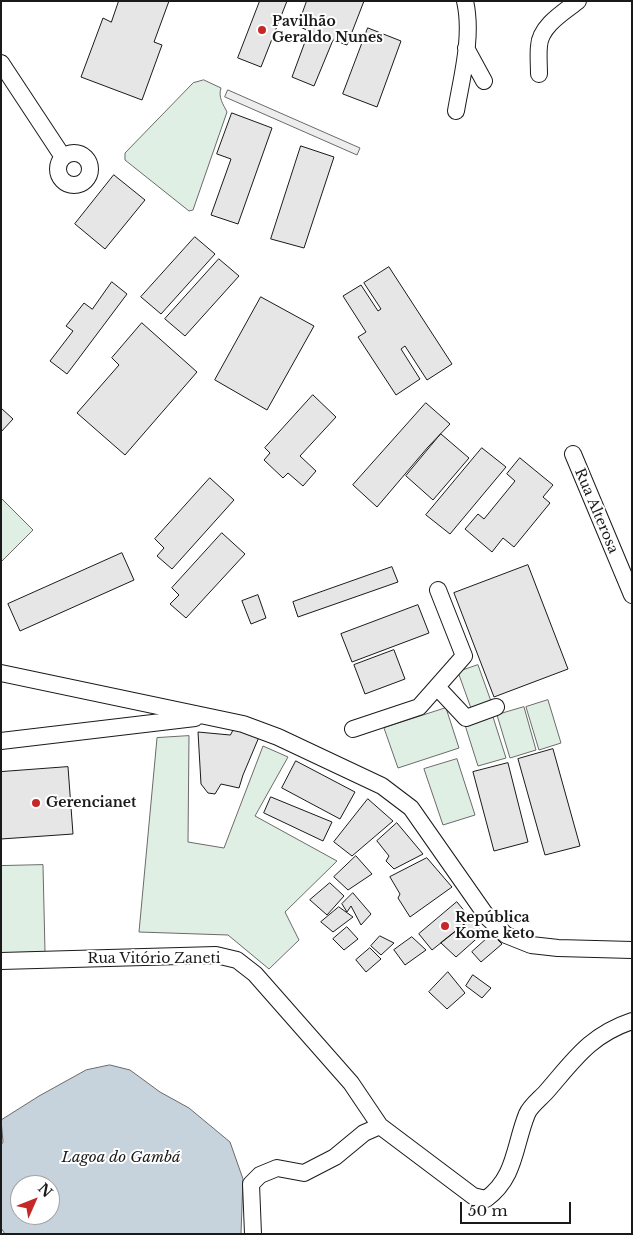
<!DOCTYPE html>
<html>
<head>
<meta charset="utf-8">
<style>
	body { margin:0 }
	#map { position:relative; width:633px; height:1235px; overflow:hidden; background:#fff; font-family:"Libre Baskerville",serif }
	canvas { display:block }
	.frame { position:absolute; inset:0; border:2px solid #1a1a1a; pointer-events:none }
	.north { position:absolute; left:10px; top:1175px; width:50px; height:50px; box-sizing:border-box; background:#fff; border:1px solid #a3a3a3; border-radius:50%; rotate:46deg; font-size:14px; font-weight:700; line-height:20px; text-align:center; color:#1a1a1a }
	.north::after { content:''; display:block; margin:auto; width:18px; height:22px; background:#c62828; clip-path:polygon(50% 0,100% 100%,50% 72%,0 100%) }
	.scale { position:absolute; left:460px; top:1202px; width:111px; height:22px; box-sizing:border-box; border:2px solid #1a1a1a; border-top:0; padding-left:6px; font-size:15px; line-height:18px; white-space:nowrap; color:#1a1a1a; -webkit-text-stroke:4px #fff; paint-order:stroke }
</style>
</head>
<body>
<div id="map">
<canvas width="633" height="1235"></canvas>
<div class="frame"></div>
<div class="north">N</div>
<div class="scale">50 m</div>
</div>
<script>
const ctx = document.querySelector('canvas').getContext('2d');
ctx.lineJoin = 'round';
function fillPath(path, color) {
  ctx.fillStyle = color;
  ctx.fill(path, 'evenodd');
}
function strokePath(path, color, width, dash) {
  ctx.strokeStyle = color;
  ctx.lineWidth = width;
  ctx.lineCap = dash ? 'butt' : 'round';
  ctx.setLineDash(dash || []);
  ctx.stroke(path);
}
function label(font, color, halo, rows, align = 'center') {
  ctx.font = font + ' "Libre Baskerville",serif';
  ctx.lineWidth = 4;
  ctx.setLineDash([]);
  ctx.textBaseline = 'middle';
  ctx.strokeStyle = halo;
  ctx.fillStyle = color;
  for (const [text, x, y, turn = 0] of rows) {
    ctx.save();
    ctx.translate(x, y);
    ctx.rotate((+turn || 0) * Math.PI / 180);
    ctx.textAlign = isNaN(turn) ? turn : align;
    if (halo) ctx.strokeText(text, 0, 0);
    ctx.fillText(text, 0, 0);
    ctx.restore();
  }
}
const green = new Path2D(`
	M 204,80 L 221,88 C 218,97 223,104 227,112 L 193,210 L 189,211 L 125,160 L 125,153 L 193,83 Z
	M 1,498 L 33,530 L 1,562 Z
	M 478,665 L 492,704 L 472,711 L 458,672 Z
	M 548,700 L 561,743 L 539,750 L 526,707 Z
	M 524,707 L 536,750 L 510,758 L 497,715 Z
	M 446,708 L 459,748 L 398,768 L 384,728 Z
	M 493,717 L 506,758 L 478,766 L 465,725 Z
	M 189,736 L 188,842 L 224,848 L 263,746 L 288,757 L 255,816 L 337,861 L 285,912 L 299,940 L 269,969 L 228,935 L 139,932 L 157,738 Z
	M 457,759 L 475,815 L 443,825 L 424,769 Z
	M 43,865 L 45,952 L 1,953 L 1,866 Z`);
fillPath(green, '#e0efe3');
strokePath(green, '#6a6a6a', 1);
const parking = new Path2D(`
	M 228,90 L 360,148 L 357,155 L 225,97 Z`);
fillPath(parking, '#ededed');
strokePath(parking, '#6a6a6a', 1);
const water = new Path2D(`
	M 110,1065 L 130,1070 L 160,1092 L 189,1108 L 230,1142 L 243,1179 L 241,1234 L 5,1234 L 1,1228 L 1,1145 L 3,1142 L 1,1120 L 39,1096 L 86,1070 ZM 20,1185 L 50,1185 L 50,1215 L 20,1215 Z`);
fillPath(water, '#c6d2dc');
strokePath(water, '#6a6a6a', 1);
const building = new Path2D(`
	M 119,1 L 169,1 L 154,42 L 162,45 L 142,100 L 81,77 L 103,18 L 111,22 Z
	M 260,1 L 287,1 L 261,67 L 238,58 Z
	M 307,1 L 364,1 L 347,45 L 333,40 L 314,86 L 292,77 L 309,31 L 298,26 Z
	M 368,28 L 401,41 L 377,107 L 343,94 Z
	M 232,113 L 272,128 L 238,224 L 211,215 L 231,159 L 217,154 Z
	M 301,146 L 334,157 L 304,248 L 271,239 Z
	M 114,175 L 145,200 L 105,249 L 75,224 Z
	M 195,237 L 215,254 L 161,314 L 141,297 Z
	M 219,259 L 239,276 L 185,336 L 165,319 Z
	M 389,267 L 452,364 L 427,380 L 405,346 L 401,349 L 420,379 L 396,395 L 358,337 L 366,332 L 343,296 L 361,285 L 378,311 L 381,309 L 364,283 Z
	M 112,282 L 127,294 L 67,374 L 50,361 L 73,331 L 66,326 L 84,303 L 92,309 Z
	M 261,297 L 314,326 L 267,410 L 215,380 Z
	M 142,323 L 197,372 L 125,455 L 77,413 L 119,365 L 112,358 Z
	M 313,395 L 336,417 L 300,456 L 316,471 L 303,486 L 288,473 L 283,478 L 264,460 L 270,453 L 265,448 Z
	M 426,403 L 450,424 L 428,447 L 377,507 L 353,485 Z
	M 1,408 L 13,419 L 1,432 Z
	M 441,434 L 469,458 L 433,500 L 406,476 Z
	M 482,448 L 506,467 L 450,534 L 426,515 Z
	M 520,458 L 553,485 L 543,497 L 550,503 L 514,547 L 503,538 L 492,552 L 465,529 L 478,514 L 484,519 L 515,481 L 507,474 Z
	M 210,478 L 234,500 L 172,569 L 157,556 L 164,548 L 155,539 Z
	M 222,533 L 245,554 L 186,618 L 170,604 L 179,595 L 172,588 Z
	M 122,553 L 134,580 L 20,631 L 8,604 Z
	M 528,565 L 568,669 L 494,697 L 454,593 Z
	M 392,567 L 398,582 L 298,617 L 293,602 Z
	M 258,595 L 266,618 L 251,624 L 242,601 Z
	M 418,605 L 429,633 L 352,662 L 341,634 Z
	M 394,650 L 405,679 L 365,694 L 354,665 Z
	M 234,729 L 259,737 L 243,775 L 239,788 L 221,784 L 215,794 L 208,793 L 201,784 L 198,732 L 230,735 Z
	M 553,749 L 580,846 L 545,855 L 518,759 Z
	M 296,761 L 355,792 L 340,819 L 282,788 Z
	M 508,763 L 528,842 L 494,851 L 473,772 Z
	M 68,767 L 73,834 L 1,839 L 1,772 Z
	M 271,797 L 332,822 L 323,841 L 264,813 Z
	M 368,799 L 393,821 L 352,856 L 334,842 Z
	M 397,823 L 423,854 L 394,869 L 386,861 L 389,856 L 377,841 Z
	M 356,856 L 372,874 L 348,890 L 334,877 Z
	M 427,858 L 452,887 L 410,917 L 398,898 L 400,894 L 390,877 Z
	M 330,883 L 344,896 L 327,915 L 310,900 Z
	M 353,893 L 371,914 L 361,925 L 351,906 L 347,912 L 342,904 Z
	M 457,902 L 471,919 L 432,950 L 419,934 Z
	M 339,907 L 353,917 L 333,932 L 321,922 Z
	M 471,919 L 483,933 L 456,957 L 441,943 Z
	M 347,927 L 358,939 L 344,950 L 333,939 Z
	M 492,934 L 502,944 L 481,962 L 472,952 Z
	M 380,936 L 394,943 L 381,955 L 371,946 Z
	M 412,937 L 426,950 L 405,965 L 394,950 Z
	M 370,948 L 381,959 L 366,972 L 356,960 Z
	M 448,972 L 465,993 L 447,1009 L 429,992 Z
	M 473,975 L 491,988 L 482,998 L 466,986 Z`);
fillPath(building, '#e6e6e6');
strokePath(building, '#1a1a1a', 1);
const minor = new Path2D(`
	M 466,48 L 484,81
	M 1,63 L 63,157
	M 539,74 C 539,65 538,55 539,46 C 540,26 564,12 578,1
	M 456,111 C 462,76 473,36 465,1
	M58 169a16 16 0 1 1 32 0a16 16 0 1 1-32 0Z
	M 573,454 L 632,595
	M 1,673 L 243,724 L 278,737 L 382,786 L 411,808 L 488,918 L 506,935 L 531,945 L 558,948 L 632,950
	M 437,687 L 466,718 L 496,707
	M 353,729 L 419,707 L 464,656 L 438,590
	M 1,741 L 195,718
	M 1,961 L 216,955 L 237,960 L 255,974 L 351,1083 L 380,1126
	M 253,1234 L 251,1184 L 260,1175 L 277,1168 L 304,1173 L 335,1157 L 364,1133 L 380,1126 L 473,1196 L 486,1199 C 516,1177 514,1146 527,1114 C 530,1106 541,1098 547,1091 C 574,1060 590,1035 632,1021`);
strokePath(minor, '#1a1a1a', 18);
strokePath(minor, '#fff', 16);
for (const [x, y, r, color] of [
	[262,30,5,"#c62828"],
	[36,803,5,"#c62828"],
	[445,926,5,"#c62828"]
]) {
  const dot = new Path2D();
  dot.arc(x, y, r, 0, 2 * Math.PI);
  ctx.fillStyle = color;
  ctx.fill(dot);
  strokePath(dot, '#fff', 2);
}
label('bold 14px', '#1a1a1a', '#fff', [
	["Pavilhão",272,22],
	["Geraldo Nunes",272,38],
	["Gerencianet",46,803],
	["República",455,918],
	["Kome keto",455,934]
], 'left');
label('14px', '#1a1a1a', '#fff', [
	["Rua Alterosa",596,511,67],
	["Rua Vitório Zaneti",154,959]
]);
label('italic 15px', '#1a1a1a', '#fff', [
	["Lagoa do Gambá",121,1158]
]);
</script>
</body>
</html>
